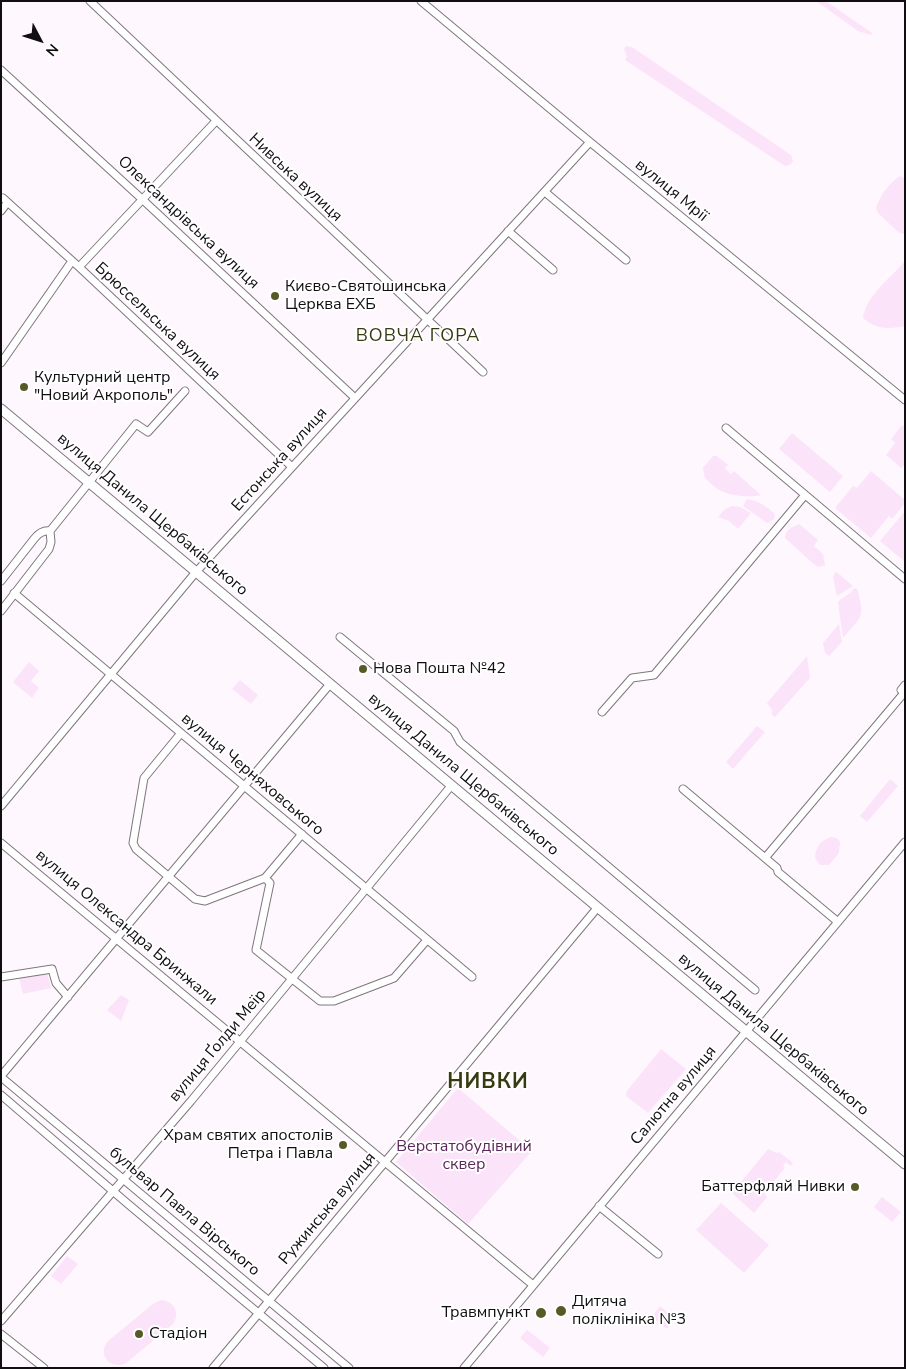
<!DOCTYPE html>
<html>
<head>
<meta charset="utf-8">
<style>
	body { margin:0 }
	#map { position:relative; width:906px; height:1369px; overflow:hidden; background:#fff7fe; font-family:"Nunito Sans",sans-serif }
	canvas { display:block }
	.frame { position:absolute; inset:0; border:2px solid #110e11; pointer-events:none }
	.north { position:absolute; left:15px; top:15px; width:50px; height:50px; -webkit-text-stroke:4px #fff; paint-order:stroke; rotate:130deg; font-size:14px; font-weight:700; line-height:20px; text-align:center; color:#110e11 }
	.north::after { content:''; display:block; margin:auto; width:18px; height:22px; background:#110e11; clip-path:polygon(50% 0,100% 100%,50% 72%,0 100%) }
</style>
</head>
<body>
<div id="map">
<canvas width="906" height="1369"></canvas>
<div class="frame"></div>
<div class="north">N</div>
</div>
<script>
const ctx = document.querySelector('canvas').getContext('2d');
ctx.lineJoin = 'round';
function fillPath(path, color) {
  ctx.fillStyle = color;
  ctx.fill(path, 'evenodd');
}
function strokePath(path, color, width, dash) {
  ctx.strokeStyle = color;
  ctx.lineWidth = width;
  ctx.lineCap = dash ? 'butt' : 'round';
  ctx.setLineDash(dash || []);
  ctx.stroke(path);
}
function label(font, color, halo, rows, align = 'center') {
  ctx.font = font + ' "Nunito Sans",sans-serif';
  ctx.lineWidth = 4;
  ctx.setLineDash([]);
  ctx.textBaseline = 'middle';
  ctx.strokeStyle = halo;
  ctx.fillStyle = color;
  for (const [text, x, y, turn = 0] of rows) {
    ctx.save();
    ctx.translate(x, y);
    ctx.rotate((+turn || 0) * Math.PI / 180);
    ctx.textAlign = isNaN(turn) ? turn : align;
    if (halo) ctx.strokeText(text, 0, 0);
    ctx.fillText(text, 0, 0);
    ctx.restore();
  }
}
fillPath(new Path2D(`
	M 816,1 L 826,1 L 872,33 L 871,35 L 858,31 Z
	M 626,46 L 632,47 L 791,155 L 793,161 L 790,165 L 785,166 L 625,60 L 627,57 L 624,49 Z
	M 900,176 L 905,178 L 904,234 L 899,233 L 878,213 L 876,208 C 879,197 890,182 900,176 Z
	M 905,261 L 905,326 C 888,329 877,330 863,318 C 867,294 890,279 905,261 Z
	M 902,425 L 905,428 L 905,464 L 901,468 L 886,455 L 895,443 L 891,439 Z
	M 792,433 L 843,476 L 830,492 L 779,449 Z
	M 713,456 L 717,456 L 728,465 L 725,468 L 731,474 L 734,471 L 761,495 C 751,498 731,496 721,491 C 715,488 710,483 705,478 L 703,468 Z
	M 871,471 L 905,500 L 905,503 L 892,519 L 889,516 L 871,538 L 835,508 L 853,486 L 857,488 Z
	M 747,499 C 759,501 766,506 775,514 L 774,519 L 767,523 L 743,506 Z
	M 732,506 L 740,507 L 751,513 L 738,529 L 729,521 L 718,517 L 725,509 Z
	M 905,511 L 905,562 L 880,541 Z
	M 799,524 L 818,540 L 814,546 L 823,554 L 825,565 L 819,567 L 816,566 L 785,538 C 785,530 792,527 799,524 Z
	M 835,572 L 838,573 L 853,586 L 837,596 L 833,577 Z
	M 854,588 L 856,589 L 857,588 C 865,619 863,614 843,638 L 838,602 C 843,596 850,596 854,588 Z
	M 839,624 L 842,642 L 829,656 L 825,653 L 823,643 Z
	M 807,656 L 810,678 L 775,717 L 772,715 L 772,710 L 767,703 Z
	M 29,662 L 39,671 L 31,681 L 39,688 L 32,698 L 13,682 Z
	M 240,680 L 258,695 L 251,704 L 232,689 Z
	M 757,726 L 765,732 L 733,769 L 726,762 Z
	M 890,779 L 898,786 L 867,822 L 860,816 Z
	M 832,837 L 837,838 L 840,842 L 839,853 L 829,865 L 820,865 L 815,858 C 815,848 821,839 832,837 Z
	M 47,972 L 51,988 L 23,994 L 19,978 Z
	M 121,995 L 129,1000 L 121,1021 L 107,1010 Z
	M 661,1049 L 686,1069 L 648,1113 L 626,1096 L 627,1091 Z
	M 458,1088 L 532,1151 L 468,1224 L 396,1162 Z
	M 768,1149 L 777,1153 L 779,1152 L 793,1163 L 791,1166 L 786,1162 L 783,1166 L 785,1168 L 764,1193 L 767,1197 L 754,1213 L 732,1193 Z
	M 882,1197 L 901,1212 L 892,1222 L 874,1207 Z
	M 721,1203 L 769,1245 L 744,1273 L 696,1230 Z
	M 67,1256 L 78,1264 L 61,1284 L 51,1276 Z
	M 161,1300 C 174,1301 181,1313 173,1324 L 125,1364 C 109,1369 97,1354 108,1341 L 153,1304 Z
	M 660,1306 L 675,1319 L 667,1329 L 652,1317 Z
	M 527,1330 L 550,1348 L 543,1357 L 520,1338 Z`), '#fbe3f9');
const minor = new Path2D(`
	M 90,1 L 483,372
	M 421,1 L 590,142 L 905,400
	M 1,70 L 143,200 L 355,398
	M 545,192 L 626,260
	M 3,198 L 79,267 L 292,467
	M 1,211 L 7,203
	M 508,231 L 553,270
	M 79,267 L 216,121
	M 1,363 L 72,261
	M 726,428 L 905,579
	M 1,581 L 34,539 C 38,534 43,530 50,531 L 136,424 L 148,432 L 185,391
	M 14,593 L 472,977
	M 1,611 L 49,549 L 51,542 L 50,531
	M 340,637 L 454,731 L 460,742 L 755,990
	M 905,685 L 901,690 L 905,693
	M 602,712 L 632,678 L 654,675 L 805,495
	M 181,733 L 144,778 L 133,843 L 136,849 L 195,899 L 205,901 L 265,878 L 302,834
	M 683,789 L 777,868 L 778,872 L 838,922
	M 1,806 L 196,572 L 590,142
	M 1,843 L 533,1285
	M 765,858 L 904,693
	M 265,878 L 270,883 L 256,950 L 320,1001 L 334,1001 L 394,978 L 427,940
	M 1,977 L 52,969 L 56,983 L 68,997
	M 1,1076 L 330,684
	M 1,1077 L 349,1368
	M 1,1095 L 128,1204 L 324,1368
	M 599,1206 L 658,1254
	M 1,1321 L 191,1101 L 451,786
	M 1,1334 L 44,1368
	M 213,1368 L 598,907
	M 464,1368 L 905,842`);
const major = new Path2D(`
	M 1,409 L 905,1164`);
strokePath(minor, '#7f767e', 9);
strokePath(major, '#7f767e', 11);
strokePath(minor, '#fff', 7);
strokePath(major, '#fff', 9);
for (const [x, y, r, color] of [
	[275,296,5,"#575a27"],
	[24,387,5,"#575a27"],
	[363,669,5,"#575a27"],
	[343,1145,5,"#575a27"],
	[855,1187,5,"#575a27"],
	[561,1311,6,"#575a27"],
	[541,1313,6,"#575a27"],
	[139,1334,5,"#575a27"]
]) {
  const dot = new Path2D();
  dot.arc(x, y, r, 0, 2 * Math.PI);
  ctx.fillStyle = color;
  ctx.fill(dot);
  strokePath(dot, '#fff', 2);
}
label('16px', '#110e11', '#fff', [
	["Нивська вулиця",295,178,43],
	["вулиця Мрії",671,191,39],
	["Олександрівська вулиця",188,223,43],
	["Брюссельська вулиця",157,322,43],
	["Естонська вулиця",280,460,-48],
	["вулиця Данила Щербаківського",152,515,40],
	["вулиця Черняховського",252,775,40],
	["вулиця Данила Щербаківського",463,775,40],
	["вулиця Олександра Бринжали",126,928,40],
	["вулиця Данила Щербаківського",773,1035,40],
	["вулиця Ґолди Меїр",218,1046,-50],
	["Салютна вулиця",674,1096,-50],
	["Ружинська вулиця",328,1209,-50],
	["бульвар Павла Вірського",184,1212,40]
]);
label('16px', '#110e11', '#fff', [
	["Києво-Святошинська",285,287],
	["Церква ЕХБ",285,305],
	["Культурний центр",34,378],
	["\"Новий Акрополь\"",34,396],
	["Нова Пошта №42",373,669],
	["Храм святих апостолів",333,1136,"right"],
	["Петра і Павла",333,1154,"right"],
	["Баттерфляй Нивки",845,1187,"right"],
	["Дитяча",572,1302],
	["поліклініка №3",572,1320],
	["Травмпункт",530,1313,"right"],
	["Стадіон",149,1334]
], 'left');
label('16px', '#5c285a', '#fff', [
	["Верстатобудівний",464,1147],
	["сквер",464,1165]
]);
ctx.letterSpacing = '1px';
label('18px', '#383b12', '#fff', [
	["ВОВЧА ГОРА",418,337]
]);
ctx.letterSpacing = '0px';
ctx.letterSpacing = '1px';
label('bold 21px', '#383b12', '#fff', [
	["НИВКИ",488,1083]
]);
ctx.letterSpacing = '0px';
</script>
</body>
</html>
